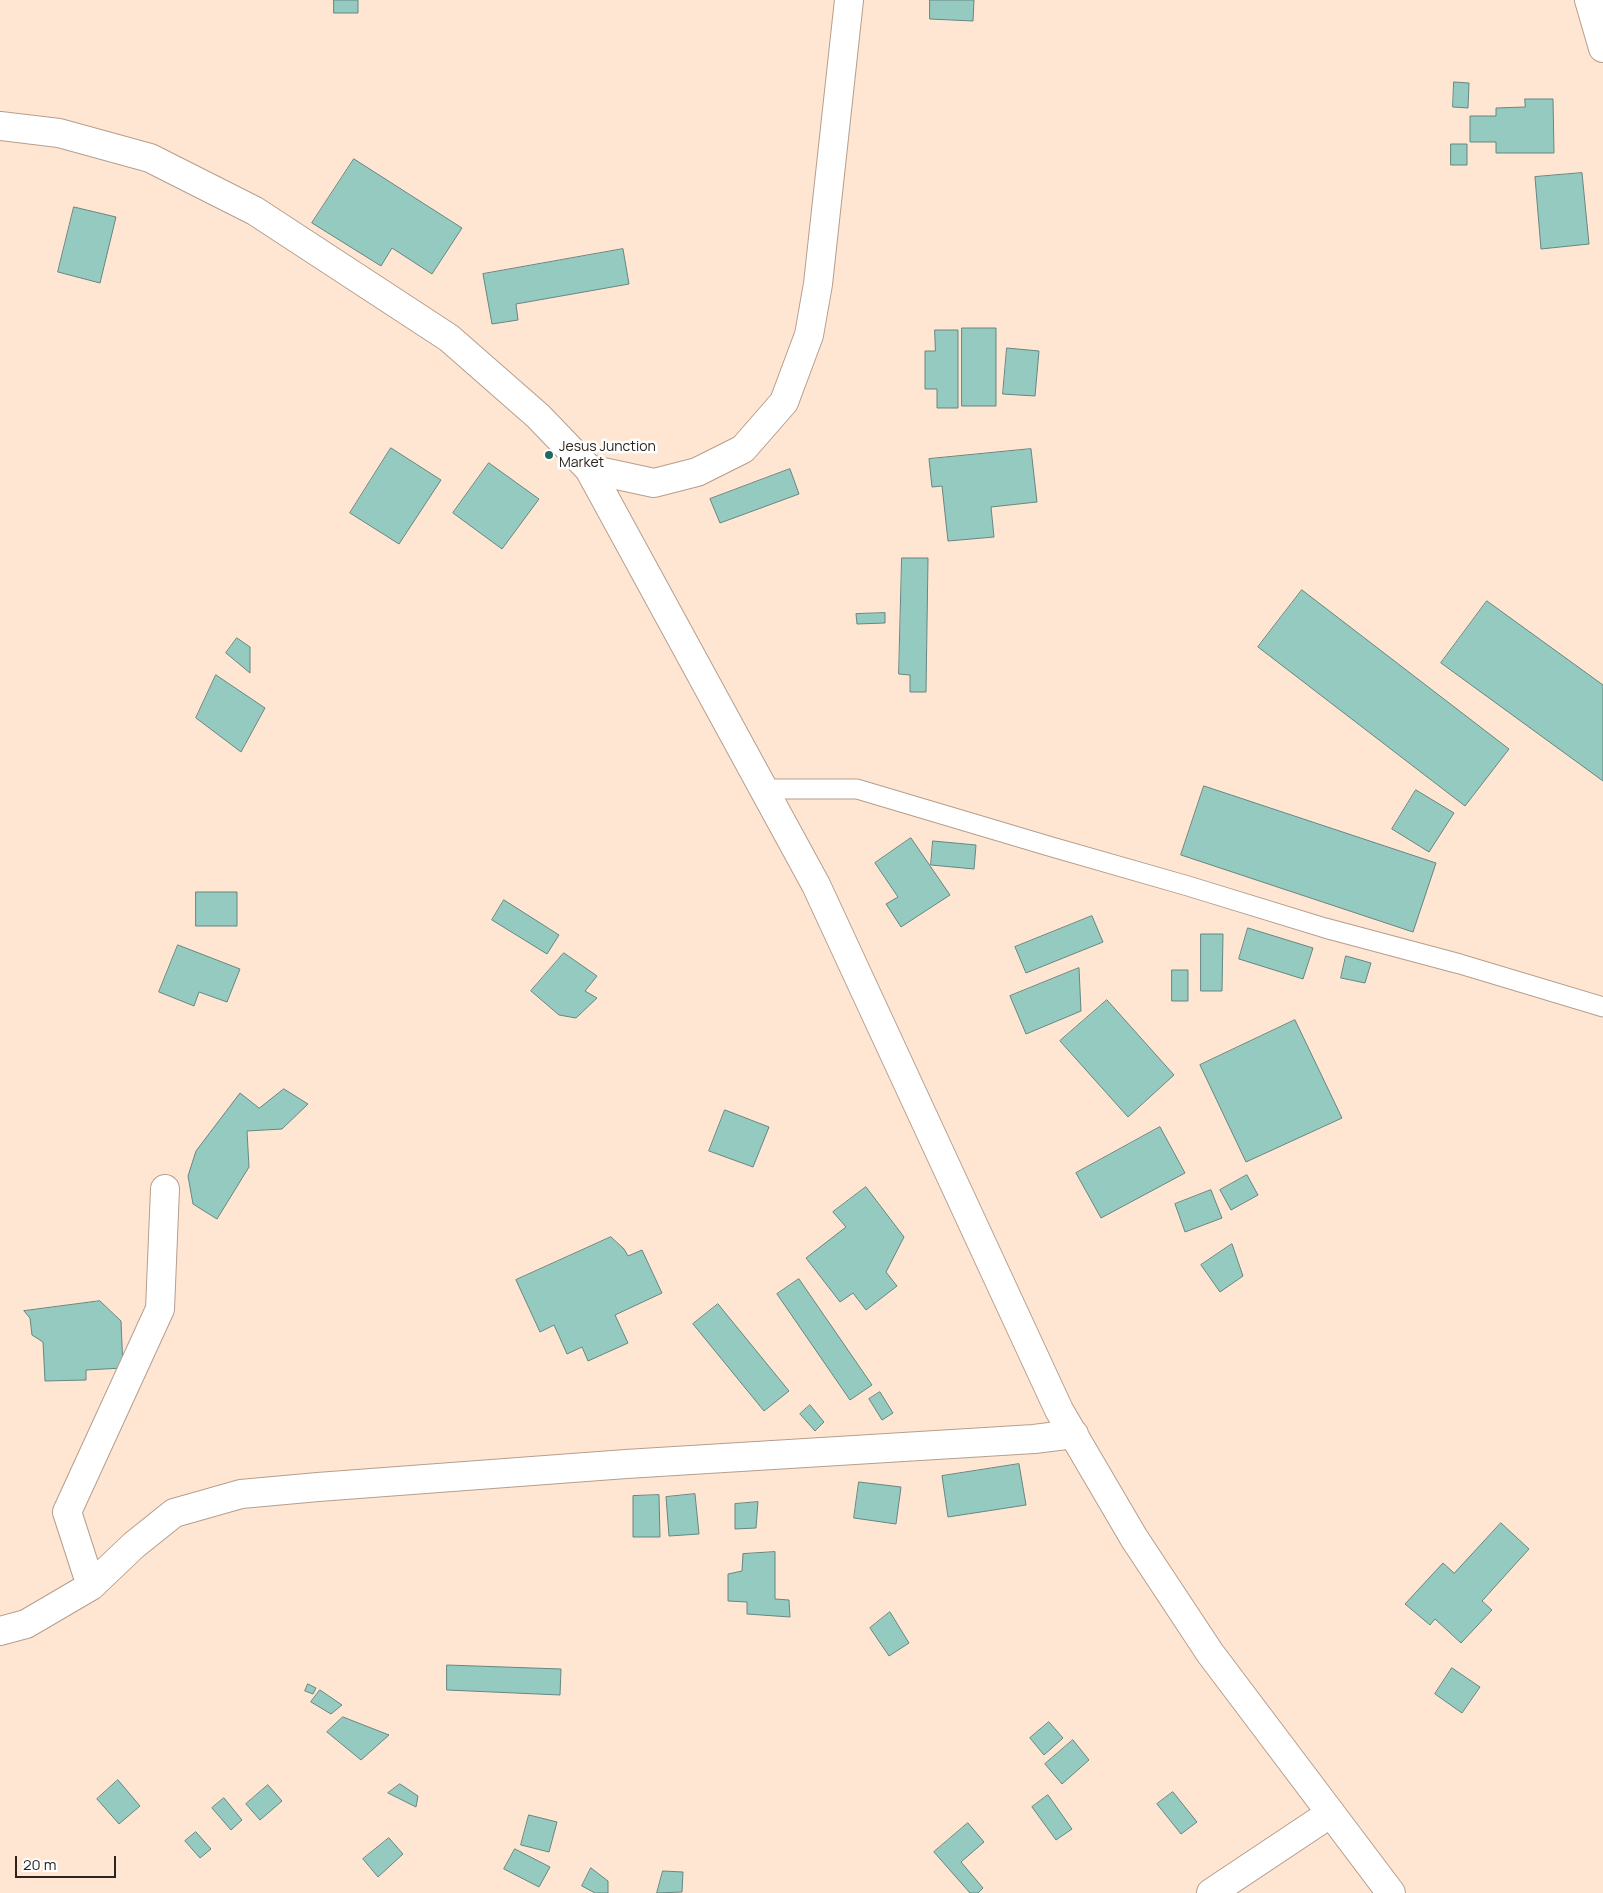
<!DOCTYPE html>
<html>
<head>
<meta charset="utf-8">
<style>
	body { margin:0 }
	#map { position:relative; width:1603px; height:1893px; overflow:hidden; background:#ffe6d3; font-family:Manrope,sans-serif }
	canvas { display:block }
	.scale { position:absolute; left:15px; top:1856px; width:101px; height:22px; box-sizing:border-box; border:2px solid #2c231c; border-top:0; padding-left:6px; font-size:15px; line-height:18px; white-space:nowrap; color:#2c231c; -webkit-text-stroke:4px #fff; paint-order:stroke }
</style>
</head>
<body>
<div id="map">
<canvas width="1603" height="1893"></canvas>
<div class="scale">20 m</div>
</div>
<script>
const ctx = document.querySelector('canvas').getContext('2d');
ctx.lineJoin = 'round';
function fillPath(path, color) {
  ctx.fillStyle = color;
  ctx.fill(path, 'evenodd');
}
function strokePath(path, color, width, dash) {
  ctx.strokeStyle = color;
  ctx.lineWidth = width;
  ctx.lineCap = dash ? 'butt' : 'round';
  ctx.setLineDash(dash || []);
  ctx.stroke(path);
}
function label(font, color, halo, rows, align = 'center') {
  ctx.font = font + ' Manrope,sans-serif';
  ctx.lineWidth = 5;
  ctx.setLineDash([]);
  ctx.textBaseline = 'middle';
  ctx.strokeStyle = halo;
  ctx.fillStyle = color;
  for (const [text, x, y, turn = 0] of rows) {
    ctx.save();
    ctx.translate(x, y);
    ctx.rotate((+turn || 0) * Math.PI / 180);
    ctx.textAlign = isNaN(turn) ? turn : align;
    if (halo) ctx.strokeText(text, 0, 0);
    ctx.fillText(text, 0, 0);
    ctx.restore();
  }
}
const building = new Path2D(`
	M 334,0 L 358,0 L 358,13 L 334,13 Z
	M 930,0 L 974,0 L 973,21 L 930,19 Z
	M 1454,82 L 1469,83 L 1468,108 L 1453,107 Z
	M 1525,99 L 1553,99 L 1554,153 L 1496,153 L 1496,142 L 1470,142 L 1470,116 L 1496,116 L 1496,108 L 1525,107 Z
	M 1451,144 L 1467,144 L 1467,165 L 1451,165 Z
	M 354,159 L 462,228 L 432,274 L 392,248 L 381,266 L 312,223 Z
	M 1582,173 L 1589,244 L 1541,249 L 1535,177 Z
	M 74,207 L 116,217 L 100,283 L 58,272 Z
	M 623,249 L 629,284 L 516,304 L 518,320 L 492,324 L 483,274 Z
	M 962,328 L 996,328 L 996,406 L 962,406 Z
	M 935,330 L 958,330 L 958,408 L 937,408 L 937,389 L 925,389 L 925,351 L 935,351 Z
	M 1007,348 L 1039,351 L 1035,396 L 1003,394 Z
	M 391,448 L 441,480 L 399,544 L 350,513 Z
	M 1031,449 L 1037,502 L 991,507 L 994,537 L 948,541 L 942,486 L 932,487 L 929,459 Z
	M 489,463 L 539,499 L 502,549 L 453,513 Z
	M 790,469 L 799,494 L 720,523 L 710,499 Z
	M 902,558 L 928,558 L 926,692 L 910,692 L 910,675 L 899,674 Z
	M 1302,590 L 1509,749 L 1465,806 L 1258,647 Z
	M 1487,601 L 1603,685 L 1603,781 L 1441,663 Z
	M 885,613 L 885,623 L 857,624 L 856,614 Z
	M 237,638 L 250,647 L 250,673 L 226,653 Z
	M 216,675 L 265,708 L 241,752 L 196,718 Z
	M 1204,786 L 1436,863 L 1413,932 L 1181,855 Z
	M 1416,790 L 1454,813 L 1429,852 L 1392,829 Z
	M 911,838 L 950,895 L 901,927 L 886,904 L 898,897 L 875,863 Z
	M 933,841 L 976,845 L 974,869 L 931,865 Z
	M 196,892 L 237,892 L 237,926 L 196,926 Z
	M 504,900 L 559,935 L 547,954 L 492,920 Z
	M 1092,916 L 1103,942 L 1026,973 L 1015,947 Z
	M 1248,928 L 1313,948 L 1303,979 L 1239,959 Z
	M 1201,934 L 1223,934 L 1222,991 L 1201,991 Z
	M 178,945 L 240,969 L 227,1002 L 199,992 L 194,1006 L 159,992 Z
	M 564,953 L 597,976 L 585,991 L 597,998 L 576,1018 L 559,1015 L 531,991 Z
	M 1346,956 L 1371,963 L 1365,983 L 1341,978 Z
	M 1079,968 L 1081,1011 L 1026,1034 L 1010,996 Z
	M 1172,970 L 1188,970 L 1188,1001 L 1172,1001 Z
	M 1107,1000 L 1174,1075 L 1128,1117 L 1060,1041 Z
	M 1295,1020 L 1342,1118 L 1246,1162 L 1200,1065 Z
	M 284,1089 L 308,1104 L 282,1129 L 247,1131 L 249,1167 L 217,1219 L 193,1204 L 188,1176 L 196,1151 L 240,1093 L 259,1108 Z
	M 725,1110 L 769,1127 L 753,1167 L 709,1151 Z
	M 1160,1127 L 1185,1173 L 1101,1218 L 1076,1173 Z
	M 1247,1175 L 1258,1195 L 1231,1210 L 1220,1190 Z
	M 866,1187 L 904,1237 L 886,1272 L 897,1286 L 866,1310 L 853,1293 L 840,1302 L 806,1258 L 846,1227 L 833,1212 Z
	M 1211,1190 L 1222,1218 L 1185,1232 L 1175,1204 Z
	M 611,1237 L 624,1249 L 628,1256 L 642,1250 L 662,1293 L 615,1315 L 628,1343 L 588,1361 L 582,1347 L 567,1354 L 554,1325 L 540,1332 L 516,1280 Z
	M 1232,1244 L 1243,1276 L 1220,1292 L 1201,1265 Z
	M 799,1279 L 872,1385 L 850,1400 L 777,1294 Z
	M 100,1301 L 121,1321 L 123,1368 L 86,1370 L 86,1380 L 45,1381 L 43,1342 L 32,1335 L 30,1318 L 24,1311 Z
	M 718,1304 L 789,1391 L 764,1411 L 693,1324 Z
	M 880,1392 L 893,1413 L 882,1420 L 869,1399 Z
	M 810,1405 L 824,1422 L 815,1431 L 800,1414 Z
	M 1019,1464 L 1026,1505 L 948,1517 L 942,1476 Z
	M 859,1482 L 901,1487 L 896,1524 L 854,1518 Z
	M 695,1494 L 699,1534 L 669,1536 L 666,1497 Z
	M 659,1495 L 660,1537 L 633,1537 L 633,1496 Z
	M 758,1502 L 756,1528 L 735,1529 L 735,1504 Z
	M 1501,1523 L 1529,1549 L 1482,1601 L 1492,1610 L 1461,1643 L 1435,1619 L 1430,1625 L 1405,1604 L 1443,1563 L 1454,1573 Z
	M 775,1552 L 775,1599 L 789,1600 L 790,1617 L 747,1614 L 747,1602 L 728,1601 L 728,1574 L 742,1571 L 743,1554 Z
	M 890,1612 L 909,1643 L 889,1656 L 870,1628 Z
	M 447,1665 L 561,1669 L 560,1695 L 447,1690 Z
	M 1452,1668 L 1480,1687 L 1462,1713 L 1435,1694 Z
	M 308,1684 L 316,1688 L 313,1694 L 305,1691 Z
	M 320,1690 L 342,1705 L 331,1714 L 311,1702 Z
	M 343,1717 L 389,1735 L 361,1760 L 327,1732 Z
	M 1049,1722 L 1063,1738 L 1044,1755 L 1030,1738 Z
	M 1073,1740 L 1089,1760 L 1062,1784 L 1045,1764 Z
	M 118,1780 L 140,1806 L 119,1824 L 97,1799 Z
	M 400,1784 L 418,1796 L 416,1807 L 388,1793 Z
	M 268,1785 L 282,1801 L 260,1820 L 246,1804 Z
	M 1173,1792 L 1197,1822 L 1181,1834 L 1157,1804 Z
	M 1048,1795 L 1072,1829 L 1056,1840 L 1032,1807 Z
	M 224,1798 L 242,1820 L 231,1830 L 212,1808 Z
	M 529,1815 L 557,1822 L 549,1852 L 521,1845 Z
	M 968,1823 L 984,1842 L 961,1862 L 983,1888 L 978,1893 L 970,1893 L 934,1852 Z
	M 196,1832 L 211,1849 L 200,1858 L 185,1841 Z
	M 389,1838 L 403,1854 L 378,1877 L 363,1859 Z
	M 515,1849 L 550,1867 L 539,1887 L 504,1869 Z
	M 591,1868 L 608,1881 L 608,1893 L 595,1893 L 582,1886 Z
	M 663,1871 L 683,1872 L 682,1892 L 657,1893 Z`);
fillPath(building, '#94cac0');
strokePath(building, '#668680', 1);
const lane = new Path2D(`
	M 762,789 L 857,789 L 1052,847 L 1188,886 L 1325,928 L 1460,964 L 1603,1007`);
const street = new Path2D(`
	M 1589,0 L 1603,48
	M 0,126 L 59,133 L 150,158 L 255,211 L 449,338 L 538,416 L 589,469 L 816,885 L 1059,1410 L 1134,1538 L 1210,1653 L 1391,1893
	M 589,469 L 654,483 L 697,472 L 743,449 L 784,402 L 809,335 L 818,284 L 849,0
	M 91,1586 L 67,1512 L 160,1309 L 165,1189
	M 0,1631 L 26,1624 L 91,1586 L 134,1545 L 174,1513 L 241,1494 L 318,1487 L 626,1464 L 1034,1439 L 1074,1434
	M 1211,1893 L 1331,1813`);
strokePath(lane, '#b69e8d', 21);
strokePath(street, '#b69e8d', 30);
strokePath(lane, '#fff', 19);
strokePath(street, '#fff', 28);
for (const [x, y, r, color] of [
	[549,455,5,"#226a5f"]
]) {
  const dot = new Path2D();
  dot.arc(x, y, r, 0, 2 * Math.PI);
  ctx.fillStyle = color;
  ctx.fill(dot);
  strokePath(dot, '#fff', 2);
}
label('14px', '#2c231c', '#fff', [
	["Jesus Junction",559,447],
	["Market",559,463]
], 'left');
</script>
</body>
</html>
